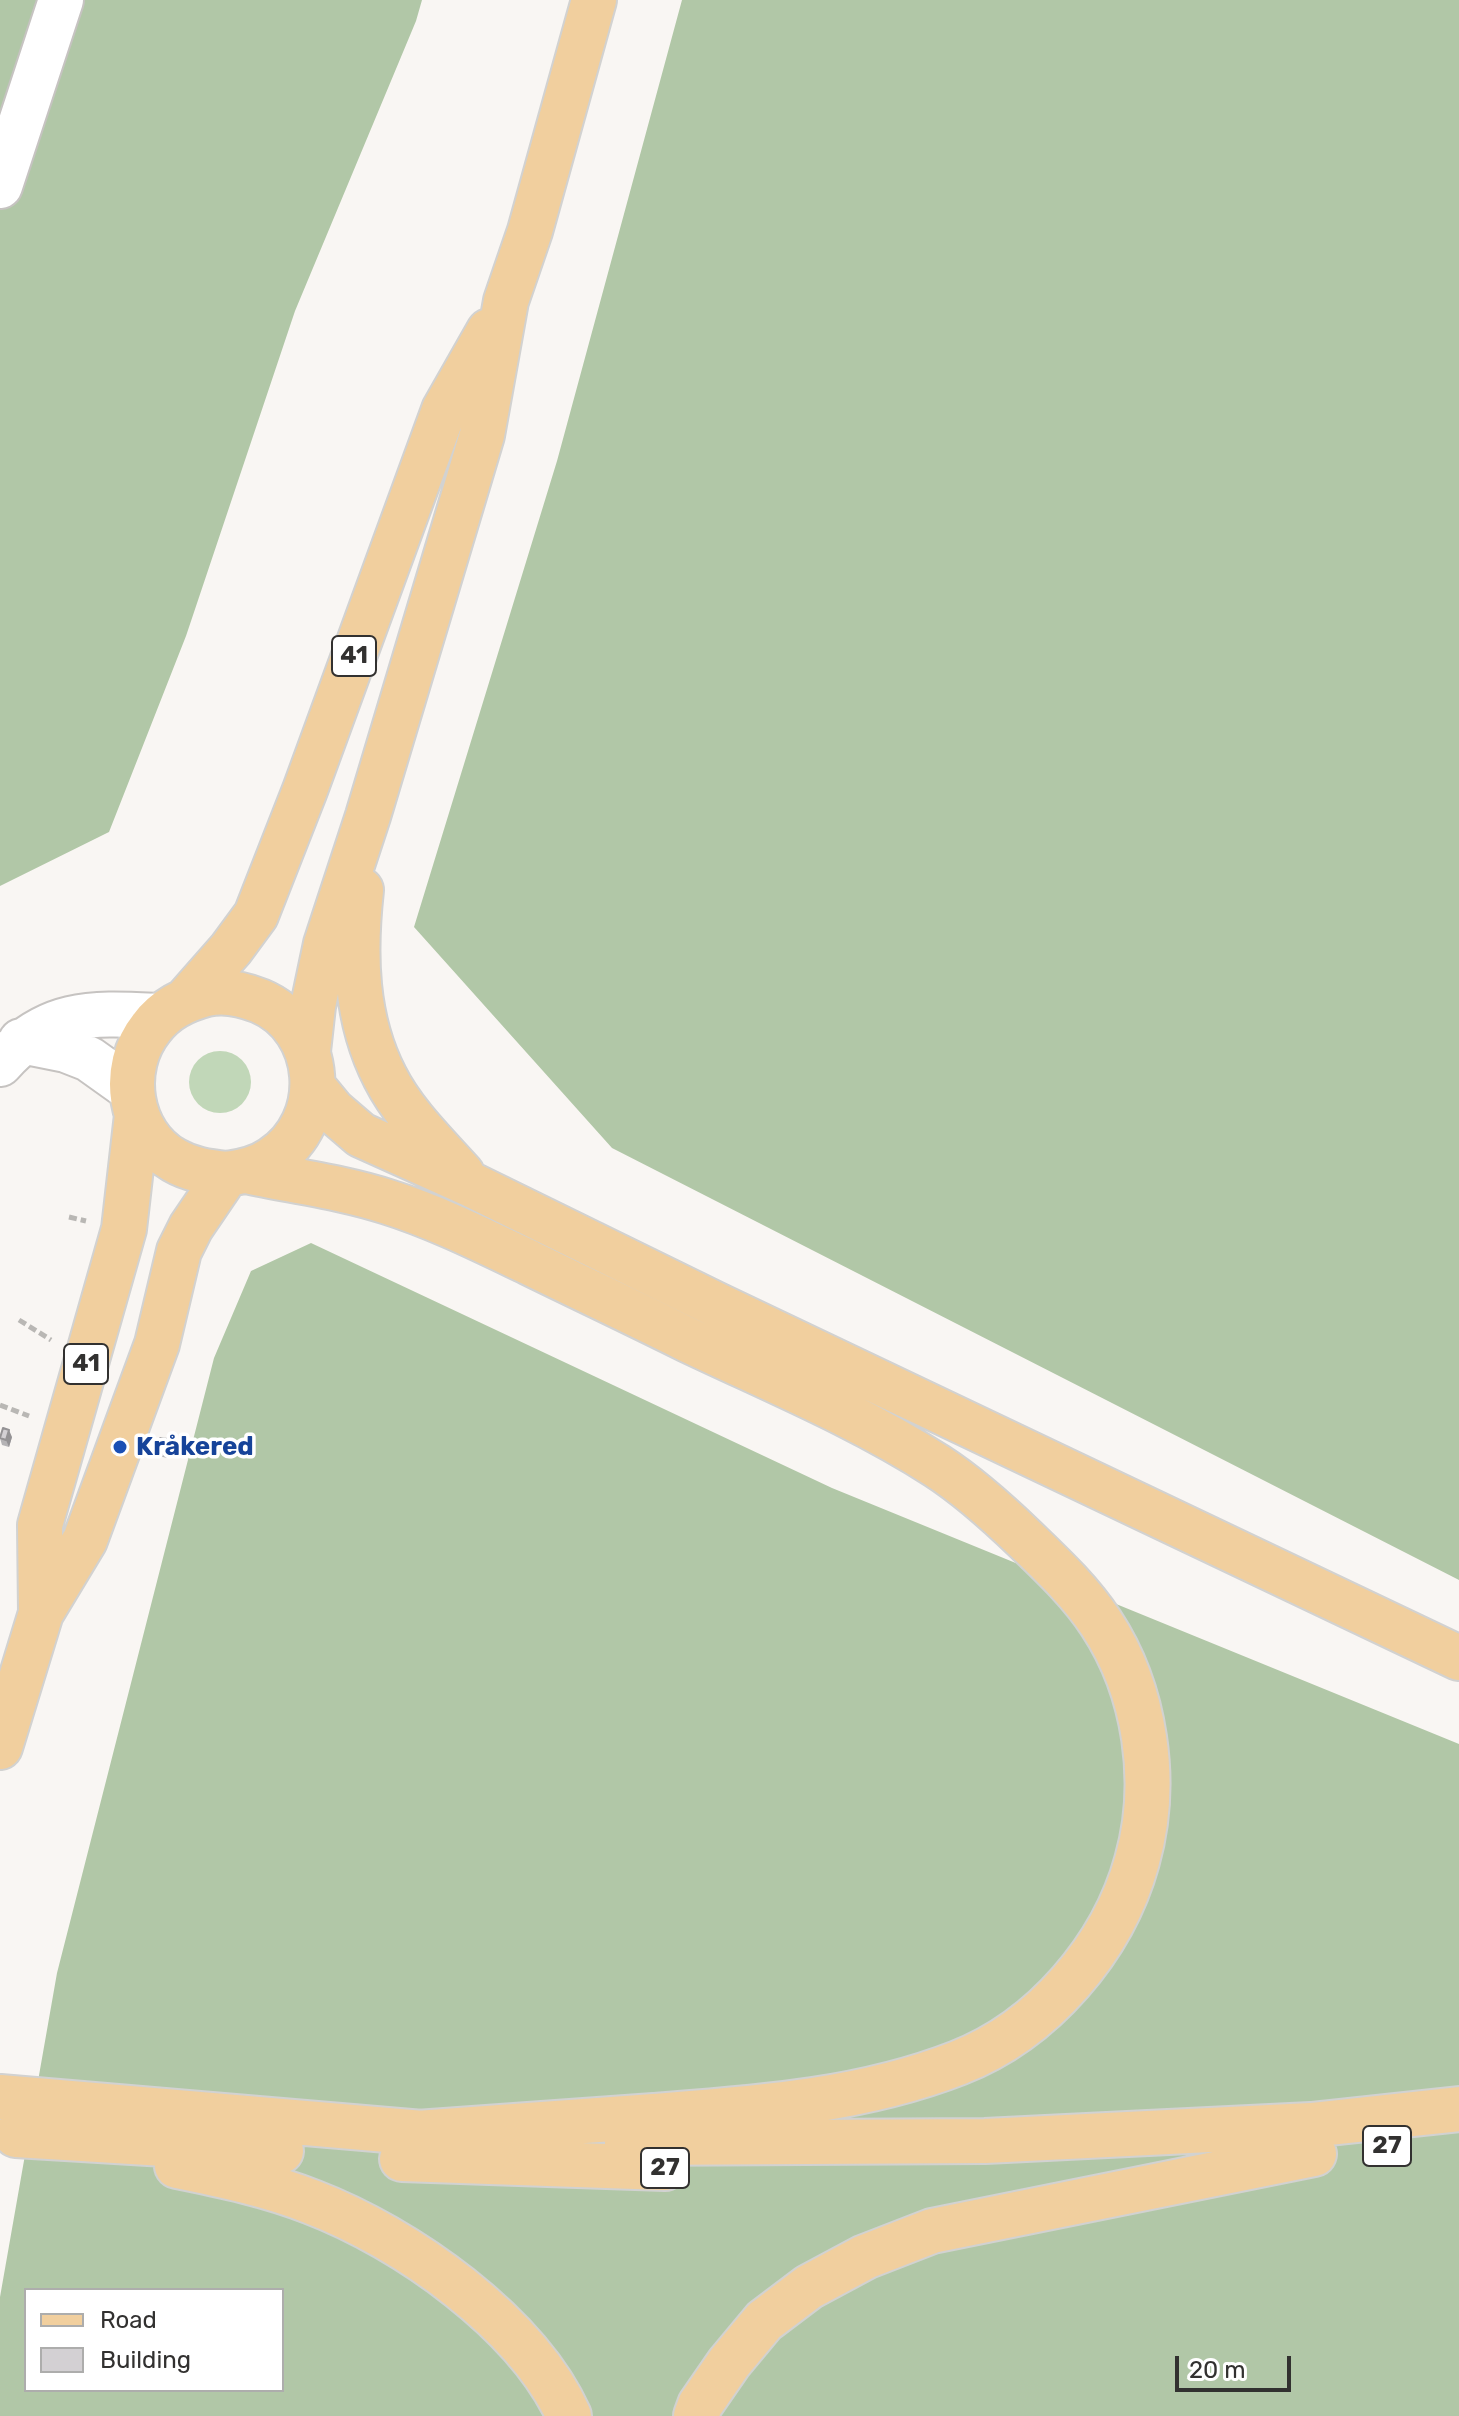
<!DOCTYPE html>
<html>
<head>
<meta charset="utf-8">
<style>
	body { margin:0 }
	#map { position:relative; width:1459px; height:2416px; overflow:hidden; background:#f9f6f3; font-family:Rubik,sans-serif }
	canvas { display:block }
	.legend { position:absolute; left:24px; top:2288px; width:260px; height:104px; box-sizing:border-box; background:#fff; border:2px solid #adadac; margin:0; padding:10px 14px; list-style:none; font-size:24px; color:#323130 }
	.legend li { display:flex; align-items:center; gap:16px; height:40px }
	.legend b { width:40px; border:2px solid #adadac }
	.scale { position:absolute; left:1175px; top:2356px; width:116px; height:36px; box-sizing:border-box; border:4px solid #323130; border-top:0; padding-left:10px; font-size:24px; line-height:28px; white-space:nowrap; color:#323130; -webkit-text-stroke:6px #fff; paint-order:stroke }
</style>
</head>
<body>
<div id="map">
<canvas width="1459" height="2416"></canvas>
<ul class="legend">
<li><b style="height:10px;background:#f1cf9e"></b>Road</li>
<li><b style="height:22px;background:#d3d0d3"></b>Building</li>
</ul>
<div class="scale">20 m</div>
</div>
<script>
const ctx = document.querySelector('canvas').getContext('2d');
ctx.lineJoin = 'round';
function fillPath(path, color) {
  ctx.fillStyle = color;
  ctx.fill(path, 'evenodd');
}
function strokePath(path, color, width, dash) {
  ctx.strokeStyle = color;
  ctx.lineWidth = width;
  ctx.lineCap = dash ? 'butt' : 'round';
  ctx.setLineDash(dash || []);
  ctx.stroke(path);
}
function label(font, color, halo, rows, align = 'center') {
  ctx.font = font + ' Rubik,sans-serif';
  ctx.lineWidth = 7;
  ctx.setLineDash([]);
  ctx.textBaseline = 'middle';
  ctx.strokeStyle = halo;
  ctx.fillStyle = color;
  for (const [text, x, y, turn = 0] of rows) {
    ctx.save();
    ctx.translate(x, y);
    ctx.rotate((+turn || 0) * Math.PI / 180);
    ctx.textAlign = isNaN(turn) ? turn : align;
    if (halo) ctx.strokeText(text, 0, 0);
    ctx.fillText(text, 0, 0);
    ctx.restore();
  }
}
fillPath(new Path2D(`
	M189 1082a31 31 0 1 1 62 0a31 31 0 1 1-62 0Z`), '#c1d7b8');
fillPath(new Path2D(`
	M 0,0 L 422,0 L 416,21 L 295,311 L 186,636 L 109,832 L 0,886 Z
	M 682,0 L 1459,0 L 1459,1580 L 612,1148 L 414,927 L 557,461 Z
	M 311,1243 L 832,1488 L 1459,1744 L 1459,2416 L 0,2416 L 0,2297 L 57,1973 L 214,1358 L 251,1271 ZM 26,2290 L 282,2290 L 282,2390 L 26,2390 Z`), '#b1c7a7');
const minor = new Path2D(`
	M 0,186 L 61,0
	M 21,1041 L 66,1050 L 89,1059 L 131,1089
	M 0,1064 C 48,1009 93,1013 160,1016`);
const major = new Path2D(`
	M 361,890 C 354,954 355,1019 385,1077 C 403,1113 435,1144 462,1174
	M 187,999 L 231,949 L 256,915 L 305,790 L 444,410 L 489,331
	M 308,1051 L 313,1006 L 326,944 L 368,816 L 482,435 L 506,301 L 530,231 L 594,0
	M 314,1088 L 333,1111 L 361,1135 L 472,1185 L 717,1305 L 1459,1658
	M 246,1171 C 293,1181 342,1187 388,1202 C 436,1217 484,1241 530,1263 C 583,1289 636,1314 688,1340 C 772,1380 859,1416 937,1466 C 968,1486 998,1513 1025,1539 C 1052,1565 1080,1591 1101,1623 C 1146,1691 1159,1783 1137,1861 C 1113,1948 1043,2030 958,2063 C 861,2101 757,2108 654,2116 C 575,2122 496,2127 417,2133
	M 41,1612 L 40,1525 L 124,1229 L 137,1115
	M 0,1747 L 41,1613 L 85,1540 L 157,1344 L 179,1251 L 191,1227 L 227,1174 C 242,1172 259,1168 272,1159 C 331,1121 324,1028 260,1001 C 243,994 224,990 206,994 C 184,1000 165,1009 151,1028 C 119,1068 128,1134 174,1160 C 191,1170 208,1172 227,1174
	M 0,2097 L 446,2135
	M 16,2135 L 281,2151
	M 627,2143 L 985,2141 L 1311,2125 L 1459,2109
	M 402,2159 L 665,2168
	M 177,2166 C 222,2175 269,2185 312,2202 C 406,2238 527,2323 569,2416
	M 696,2416 L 700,2405 L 729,2363 L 764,2321 L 809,2287 L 865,2257 L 932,2231 L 1314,2154`);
strokePath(minor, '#c6c3c1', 48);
strokePath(major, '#d2d2d1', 48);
strokePath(new Path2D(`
	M 69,1217 L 86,1221
	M 19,1320 L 51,1340
	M 0,1405 L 29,1416`), '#b9b7b4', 5, [8, 4]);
strokePath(minor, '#fff', 44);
strokePath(major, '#f1cf9e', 44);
fillPath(new Path2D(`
	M 12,1437 L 9,1447 L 2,1445 L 0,1438 Z
	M 171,1446 L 167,1458 L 159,1456 L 157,1449 Z`), '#b5b3b5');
fillPath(new Path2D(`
	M 9,1430 L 12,1437 L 9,1447 L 6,1440 Z
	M 168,1439 L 171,1446 L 167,1458 L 165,1451 Z`), '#949294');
const building = new Path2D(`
	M 3,1428 L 9,1430 L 6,1440 L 0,1438 Z
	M 160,1438 L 168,1439 L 165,1451 L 157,1449 Z`);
fillPath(building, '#d3d0d3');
strokePath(building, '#949294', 2);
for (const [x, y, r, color] of [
	[120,1447,8,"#1a4fb4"]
]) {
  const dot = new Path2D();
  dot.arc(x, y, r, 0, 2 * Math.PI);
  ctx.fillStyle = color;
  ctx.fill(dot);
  strokePath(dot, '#fff', 3);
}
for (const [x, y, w] of [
	[354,656,44],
	[86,1364,44],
	[1387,2146,48],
	[665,2168,48]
]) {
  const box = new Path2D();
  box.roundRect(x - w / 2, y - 20, w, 40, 6);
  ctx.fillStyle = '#fff';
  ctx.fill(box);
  strokePath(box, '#323130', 2);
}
label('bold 24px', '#323130', null, [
	["41",354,656],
	["41",86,1364],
	["27",1387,2146],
	["27",665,2168]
]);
label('bold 26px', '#164399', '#fff', [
	["Kråkered",136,1447]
], 'left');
</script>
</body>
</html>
